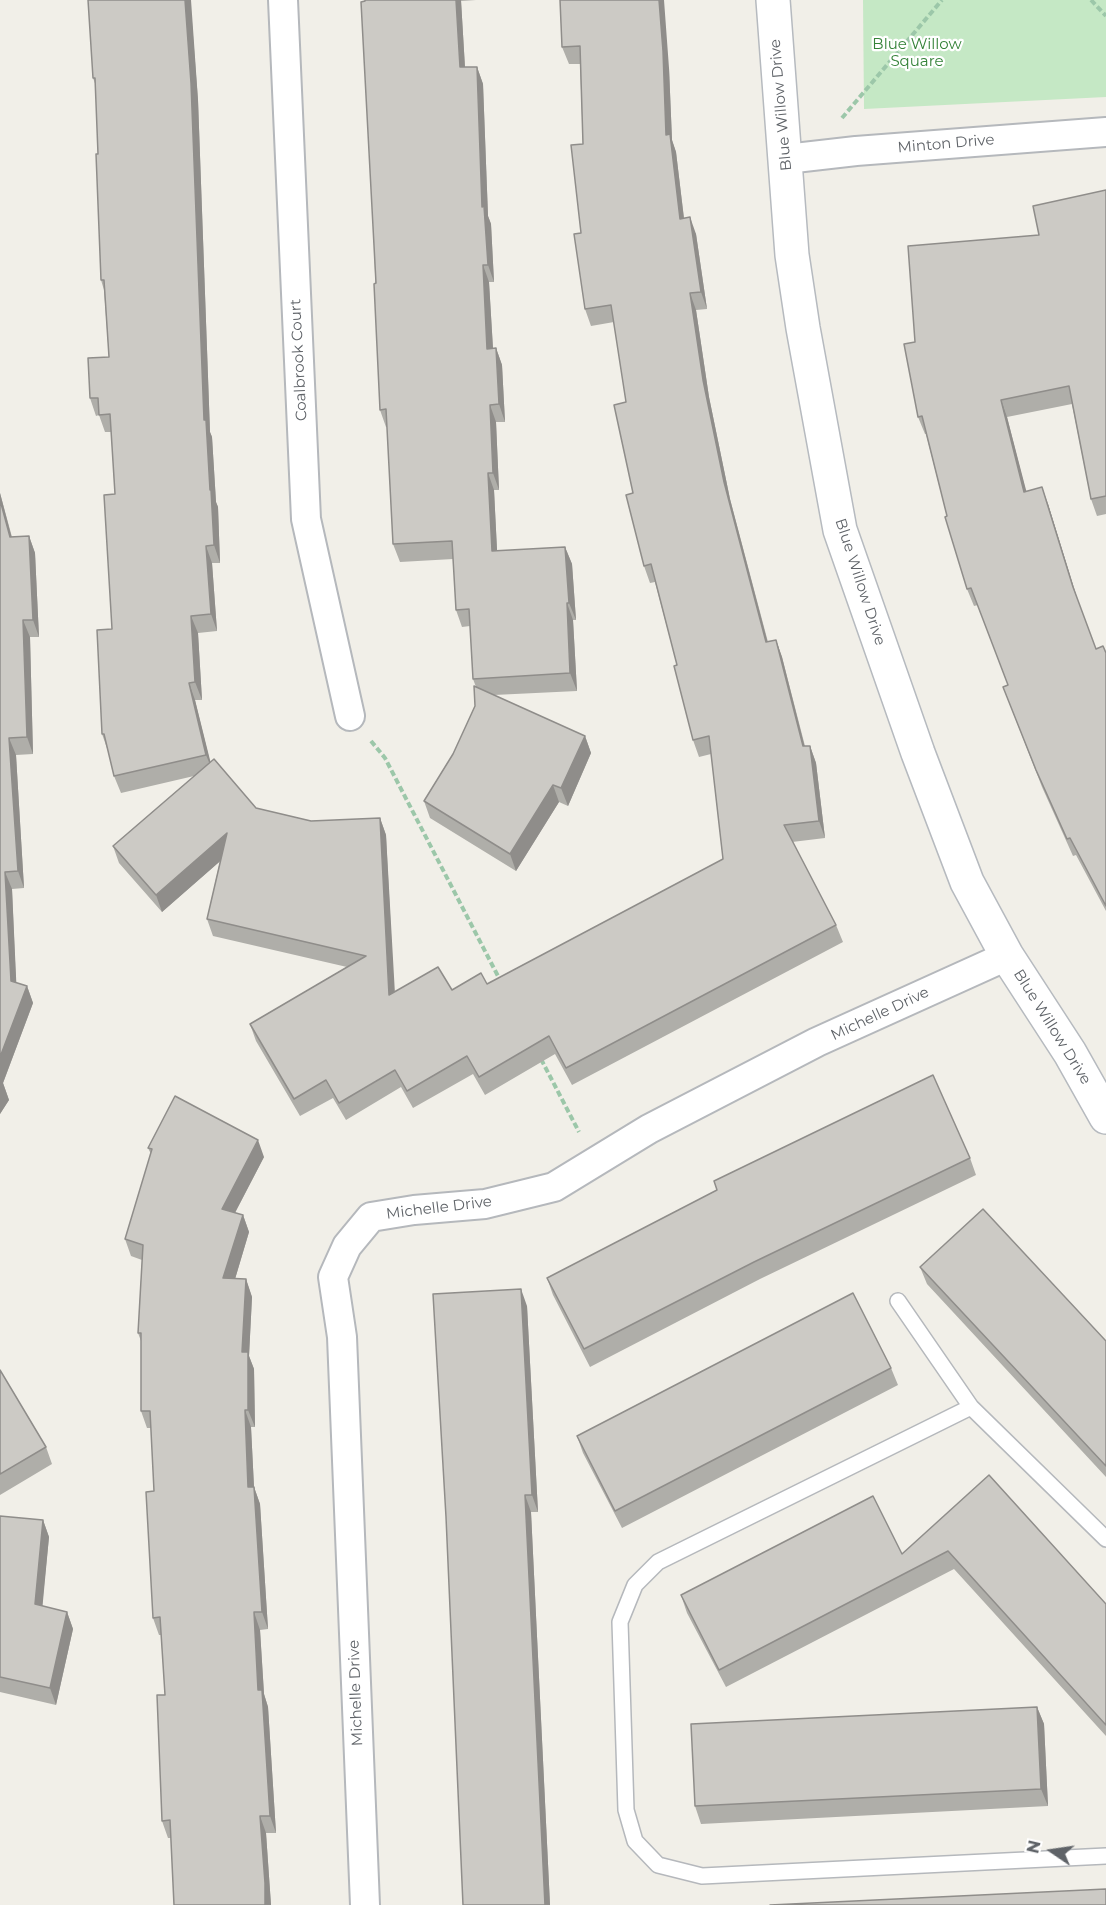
<!DOCTYPE html>
<html>
<head>
<meta charset="utf-8">
<style>
	body { margin:0 }
	#map { position:relative; width:1106px; height:1905px; overflow:hidden; background:#f1efe8; font-family:Montserrat,sans-serif }
	canvas { display:block }
	.north { position:absolute; left:1022px; top:1821px; width:60px; height:60px; -webkit-text-stroke:4px #fff; paint-order:stroke; rotate:283deg; font-size:16px; font-weight:700; line-height:24px; text-align:center; color:#5f6368 }
	.north::after { content:''; display:block; margin:auto; width:21px; height:27px; background:#5f6368; clip-path:polygon(50% 0,100% 100%,50% 72%,0 100%) }
</style>
</head>
<body>
<div id="map">
<canvas width="1106" height="1905"></canvas>
<div class="north">N</div>
</div>
<script>
const ctx = document.querySelector('canvas').getContext('2d');
ctx.lineJoin = 'round';
function fillPath(path, color) {
  ctx.fillStyle = color;
  ctx.fill(path, 'evenodd');
}
function strokePath(path, color, width, dash) {
  ctx.strokeStyle = color;
  ctx.lineWidth = width;
  ctx.lineCap = dash ? 'butt' : 'round';
  ctx.setLineDash(dash || []);
  ctx.stroke(path);
}
function label(font, color, halo, rows, align = 'center') {
  ctx.font = font + ' Montserrat,sans-serif';
  ctx.lineWidth = 4.5;
  ctx.setLineDash([]);
  ctx.textBaseline = 'middle';
  ctx.strokeStyle = halo;
  ctx.fillStyle = color;
  for (const [text, x, y, turn = 0] of rows) {
    ctx.save();
    ctx.translate(x, y);
    ctx.rotate((+turn || 0) * Math.PI / 180);
    ctx.textAlign = isNaN(turn) ? turn : align;
    if (halo) ctx.strokeText(text, 0, 0);
    ctx.fillText(text, 0, 0);
    ctx.restore();
  }
}
fillPath(new Path2D(`
	M 863,0 L 1106,0 L 1106,97 L 864,109 Z`), '#c5e8c5');
const lane = new Path2D(`
	M 898,1301 L 971,1407 L 1106,1539
	M 971,1407 L 658,1562 L 635,1585 L 620,1622 L 626,1810 L 635,1841 L 658,1865 L 702,1876 L 1106,1856`);
const street = new Path2D(`
	M 283,0 L 306,519 L 350,716
	M 786,159 L 856,151 L 1106,132
	M 365,1905 L 342,1337 L 333,1277 L 347,1246 L 371,1217 L 414,1210 L 485,1204 L 554,1187 L 649,1129 L 817,1042 L 1007,956`);
const secondary = new Path2D(`
	M 773,0 L 792,255 L 803,328 L 840,530 L 918,753 L 967,882 L 1007,956 L 1070,1053 L 1106,1117`);
strokePath(lane, '#b5b8bc', 18);
strokePath(street, '#b5b8bc', 32);
strokePath(secondary, '#b6babf', 36);
strokePath(new Path2D(`
	M 1091,0 L 1106,16
	M 842,118 L 942,0
	M 371,741 L 385,758 L 500,980
	M 541,1059 L 579,1132`), '#9cc7a9', 4, [6, 3]);
strokePath(lane, '#fff', 15);
strokePath(street, '#fff', 28);
strokePath(secondary, '#fff', 33);
fillPath(new Path2D(`
	M 365,0 L 476,0 L 461,1 L 465,67 L 477,67 L 483,84 L 488,216 L 491,224 L 494,282 L 489,282 L 493,348 L 496,348 L 502,365 L 505,422 L 496,422 L 499,490 L 494,490 L 497,551 L 565,547 L 572,564 L 576,620 L 573,620 L 577,691 L 494,695 L 585,736 L 591,753 L 568,806 L 559,802 L 516,871 L 430,818 L 424,801 L 453,754 L 475,706 L 476,687 L 473,679 L 470,626 L 462,627 L 456,610 L 453,559 L 400,562 L 393,544 L 387,427 L 386,427 L 380,410 Z
	M 560,0 L 669,68 L 672,140 L 676,152 L 684,218 L 696,234 L 707,309 L 696,310 L 709,397 L 730,499 L 768,642 L 776,640 L 782,657 L 805,746 L 810,746 L 816,763 L 825,838 L 792,842 L 836,925 L 843,942 L 572,1085 L 555,1054 L 485,1095 L 473,1074 L 413,1108 L 401,1087 L 346,1120 L 333,1098 L 300,1116 L 256,1041 L 250,1024 L 347,967 L 213,936 L 207,919 L 220,861 L 162,912 L 119,863 L 113,846 L 194,776 L 121,793 L 114,776 L 108,751 L 102,734 L 112,629 L 115,494 L 111,432 L 105,432 L 99,415 L 96,416 L 90,398 L 109,357 L 104,290 L 101,280 L 98,154 L 96,86 L 93,78 L 192,22 L 198,100 L 210,432 L 212,437 L 216,502 L 218,507 L 220,563 L 212,563 L 217,631 L 198,633 L 202,700 L 195,700 L 210,762 L 256,808 L 311,821 L 380,818 L 386,835 L 394,992 L 452,990 L 487,984 L 723,859 L 711,754 L 699,757 L 693,740 L 677,665 L 655,582 L 650,583 L 644,566 L 633,493 L 626,402 L 614,322 L 591,326 L 585,309 L 581,233 L 583,144 L 580,64 L 569,64 L 562,47 Z
	M 1106,190 L 1106,514 L 1097,516 L 1091,499 L 1072,404 L 1007,417 L 1026,492 L 1048,504 L 1078,602 L 1096,649 L 1106,653 L 1106,911 L 1076,855 L 1073,856 L 1042,787 L 1003,687 L 1008,685 L 978,605 L 974,606 L 967,589 L 947,516 L 926,434 L 925,434 L 918,417 L 915,342 L 1039,235 Z
	M 0,493 L 12,537 L 29,536 L 35,553 L 39,637 L 30,637 L 33,754 L 16,755 L 24,888 L 12,889 L 16,983 L 27,986 L 33,1003 L 3,1083 L 9,1100 L 0,1114 Z
	M 148,1148 L 264,1157 L 235,1213 L 243,1215 L 249,1232 L 235,1279 L 246,1279 L 252,1297 L 249,1356 L 254,1369 L 255,1427 L 251,1427 L 254,1487 L 260,1504 L 268,1629 L 260,1630 L 264,1694 L 268,1707 L 276,1833 L 266,1833 L 271,1905 L 174,1905 L 171,1838 L 168,1838 L 162,1821 L 165,1695 L 161,1635 L 159,1635 L 153,1618 L 154,1491 L 151,1428 L 147,1428 L 141,1411 L 141,1341 L 138,1333 L 142,1260 L 131,1256 L 125,1239 L 151,1154 Z
	M 970,1158 L 976,1175 L 760,1279 L 590,1367 L 553,1295 L 547,1278 L 717,1190 L 714,1181 Z
	M 920,1267 L 1106,1341 L 1106,1477 L 927,1284 Z
	M 527,1306 L 538,1512 L 531,1512 L 550,1905 L 463,1905 Z
	M 891,1368 L 898,1385 L 622,1528 L 583,1453 L 577,1436 Z
	M 0,1370 L 46,1447 L 52,1464 L 0,1495 Z
	M 989,1475 L 1106,1604 L 1106,1736 L 954,1569 L 726,1687 L 687,1613 L 681,1595 L 902,1554 Z
	M 0,1516 L 43,1520 L 49,1537 L 42,1606 L 67,1612 L 73,1629 L 56,1705 L 0,1692 Z
	M 1037,1707 L 1044,1724 L 1048,1806 L 701,1824 L 695,1806 Z`), '#afaea9');
fillPath(new Path2D(`
	M 185,0 L 191,0 L 198,100 L 210,432 L 212,437 L 216,502 L 218,507 L 220,563 L 214,545 L 204,420 Z
	M 456,0 L 461,0 L 466,85 L 460,67 Z
	M 659,0 L 664,0 L 669,68 L 672,140 L 676,152 L 686,236 L 680,219 L 666,135 Z
	M 477,67 L 483,84 L 488,216 L 491,224 L 494,282 L 488,265 L 482,207 Z
	M 690,217 L 696,234 L 707,309 L 701,292 Z
	M 483,265 L 489,282 L 494,366 L 487,349 Z
	M 690,293 L 696,310 L 709,397 L 730,499 L 772,659 L 766,642 L 724,482 L 703,380 Z
	M 496,348 L 502,365 L 505,422 L 499,404 Z
	M 1001,400 L 1007,417 L 1031,509 L 1024,492 Z
	M 490,405 L 496,422 L 499,490 L 493,473 Z
	M 488,473 L 494,490 L 498,569 L 492,551 Z
	M 1042,487 L 1048,504 L 1079,604 L 1073,587 Z
	M 0,493 L 16,554 L 10,537 L 0,500 Z
	M 29,536 L 35,553 L 39,637 L 33,620 Z
	M 206,546 L 212,563 L 217,631 L 211,614 Z
	M 565,547 L 572,564 L 576,620 L 569,603 Z
	M 567,603 L 573,620 L 577,691 L 570,673 Z
	M 191,616 L 198,633 L 202,700 L 195,682 Z
	M 23,620 L 30,637 L 33,754 L 27,737 Z
	M 776,640 L 782,657 L 809,764 L 803,746 Z
	M 189,683 L 195,700 L 213,772 L 206,755 Z
	M 585,736 L 591,753 L 568,806 L 561,788 Z
	M 9,738 L 16,755 L 24,888 L 18,871 Z
	M 810,746 L 816,763 L 825,838 L 819,821 Z
	M 553,785 L 559,802 L 516,871 L 510,854 Z
	M 380,818 L 386,835 L 396,1012 L 389,995 Z
	M 227,833 L 233,850 L 162,912 L 156,895 Z
	M 5,872 L 12,889 L 17,998 L 11,981 Z
	M 27,986 L 33,1003 L 3,1083 L 9,1100 L 0,1114 L 0,1057 Z
	M 258,1140 L 264,1157 L 228,1226 L 222,1209 Z
	M 243,1215 L 249,1232 L 230,1296 L 223,1278 Z
	M 246,1279 L 252,1297 L 249,1356 L 254,1369 L 255,1427 L 248,1410 L 242,1352 Z
	M 521,1289 L 527,1306 L 538,1512 L 532,1495 Z
	M 245,1410 L 251,1427 L 254,1487 L 260,1504 L 268,1629 L 262,1612 L 248,1487 Z
	M 525,1495 L 531,1512 L 550,1905 L 545,1905 Z
	M 43,1520 L 49,1537 L 41,1622 L 35,1604 Z
	M 67,1612 L 73,1629 L 56,1705 L 50,1688 Z
	M 254,1612 L 260,1630 L 264,1694 L 268,1707 L 276,1833 L 270,1816 L 258,1690 Z
	M 1037,1707 L 1044,1724 L 1048,1806 L 1041,1789 Z
	M 260,1816 L 266,1833 L 271,1905 L 265,1905 Z`), '#8f8d8a');
const building = new Path2D(`
	M 88,0 L 185,0 L 191,83 L 204,420 L 206,420 L 210,490 L 211,490 L 214,545 L 206,546 L 211,614 L 191,616 L 195,682 L 189,683 L 206,755 L 114,776 L 104,734 L 102,734 L 97,630 L 112,629 L 104,495 L 115,494 L 110,414 L 99,415 L 98,398 L 90,398 L 88,358 L 109,357 L 104,280 L 101,280 L 96,154 L 98,154 L 95,78 L 93,78 Z
	M 365,0 L 456,0 L 460,67 L 477,67 L 482,207 L 484,206 L 488,265 L 483,265 L 487,349 L 496,348 L 499,404 L 490,405 L 493,473 L 488,473 L 492,551 L 565,547 L 569,603 L 567,603 L 570,673 L 473,679 L 469,609 L 456,610 L 452,541 L 393,544 L 386,409 L 380,410 L 374,284 L 376,283 L 361,2 L 365,1 Z
	M 560,0 L 659,0 L 663,51 L 666,135 L 670,134 L 680,219 L 690,217 L 701,292 L 690,293 L 703,380 L 724,482 L 766,642 L 776,640 L 803,746 L 810,746 L 819,821 L 784,825 L 836,925 L 566,1068 L 549,1036 L 479,1077 L 467,1056 L 407,1091 L 395,1070 L 339,1103 L 326,1080 L 294,1099 L 250,1024 L 366,956 L 207,919 L 227,833 L 156,895 L 113,846 L 214,759 L 256,808 L 311,821 L 380,818 L 389,995 L 438,967 L 452,990 L 481,973 L 487,984 L 723,859 L 709,736 L 693,740 L 674,666 L 677,665 L 651,564 L 644,566 L 626,495 L 633,493 L 614,405 L 626,402 L 611,305 L 585,309 L 574,234 L 581,233 L 571,145 L 583,144 L 580,46 L 562,47 Z
	M 1106,190 L 1106,496 L 1091,499 L 1069,386 L 1001,400 L 1024,492 L 1042,487 L 1073,587 L 1096,649 L 1103,646 L 1106,653 L 1106,906 L 1070,838 L 1067,839 L 1036,770 L 1003,687 L 1008,685 L 971,588 L 967,589 L 945,517 L 947,516 L 922,416 L 918,417 L 904,344 L 915,342 L 908,246 L 1039,235 L 1033,206 Z
	M 0,500 L 10,537 L 29,536 L 33,620 L 23,620 L 27,737 L 9,738 L 18,871 L 5,872 L 11,981 L 27,986 L 0,1057 Z
	M 474,686 L 585,736 L 561,788 L 553,785 L 510,854 L 424,801 L 453,754 L 475,706 Z
	M 933,1075 L 970,1158 L 754,1262 L 584,1349 L 547,1278 L 717,1190 L 714,1181 Z
	M 175,1096 L 258,1140 L 222,1209 L 243,1215 L 223,1278 L 246,1279 L 242,1352 L 248,1352 L 248,1410 L 245,1410 L 248,1487 L 254,1487 L 262,1612 L 254,1612 L 258,1690 L 262,1690 L 270,1816 L 260,1816 L 265,1883 L 265,1905 L 174,1905 L 170,1820 L 162,1821 L 157,1695 L 165,1695 L 160,1617 L 153,1618 L 146,1492 L 154,1491 L 150,1411 L 141,1411 L 141,1333 L 138,1333 L 143,1245 L 125,1239 L 152,1149 L 148,1148 Z
	M 983,1209 L 1106,1341 L 1106,1466 L 920,1267 Z
	M 521,1289 L 532,1495 L 525,1495 L 545,1905 L 463,1905 L 446,1517 L 433,1294 Z
	M 853,1293 L 891,1368 L 615,1511 L 577,1436 Z
	M 0,1370 L 46,1447 L 0,1474 Z
	M 989,1475 L 1106,1604 L 1106,1725 L 948,1551 L 719,1670 L 681,1595 L 873,1496 L 902,1554 Z
	M 0,1516 L 43,1520 L 35,1604 L 67,1612 L 50,1688 L 0,1677 Z
	M 1037,1707 L 1041,1789 L 695,1806 L 691,1724 Z
	M 1106,1889 L 1106,1905 L 770,1905 Z`);
fillPath(building, '#cccac5');
strokePath(building, '#8f8d8a', 1.5);
label('15px', '#348238', '#fff', [
	["Blue Willow",917,45],
	["Square",917,62]
]);
label('15px', '#5f6368', '#fff', [
	["Blue Willow Drive",781,105,-95],
	["Minton Drive",946,144,-5],
	["Coalbrook Court",299,360,-93],
	["Blue Willow Drive",860,582,72],
	["Michelle Drive",880,1014,-25],
	["Blue Willow Drive",1052,1027,58],
	["Michelle Drive",439,1208,-7],
	["Michelle Drive",356,1693,-92]
]);
</script>
</body>
</html>
